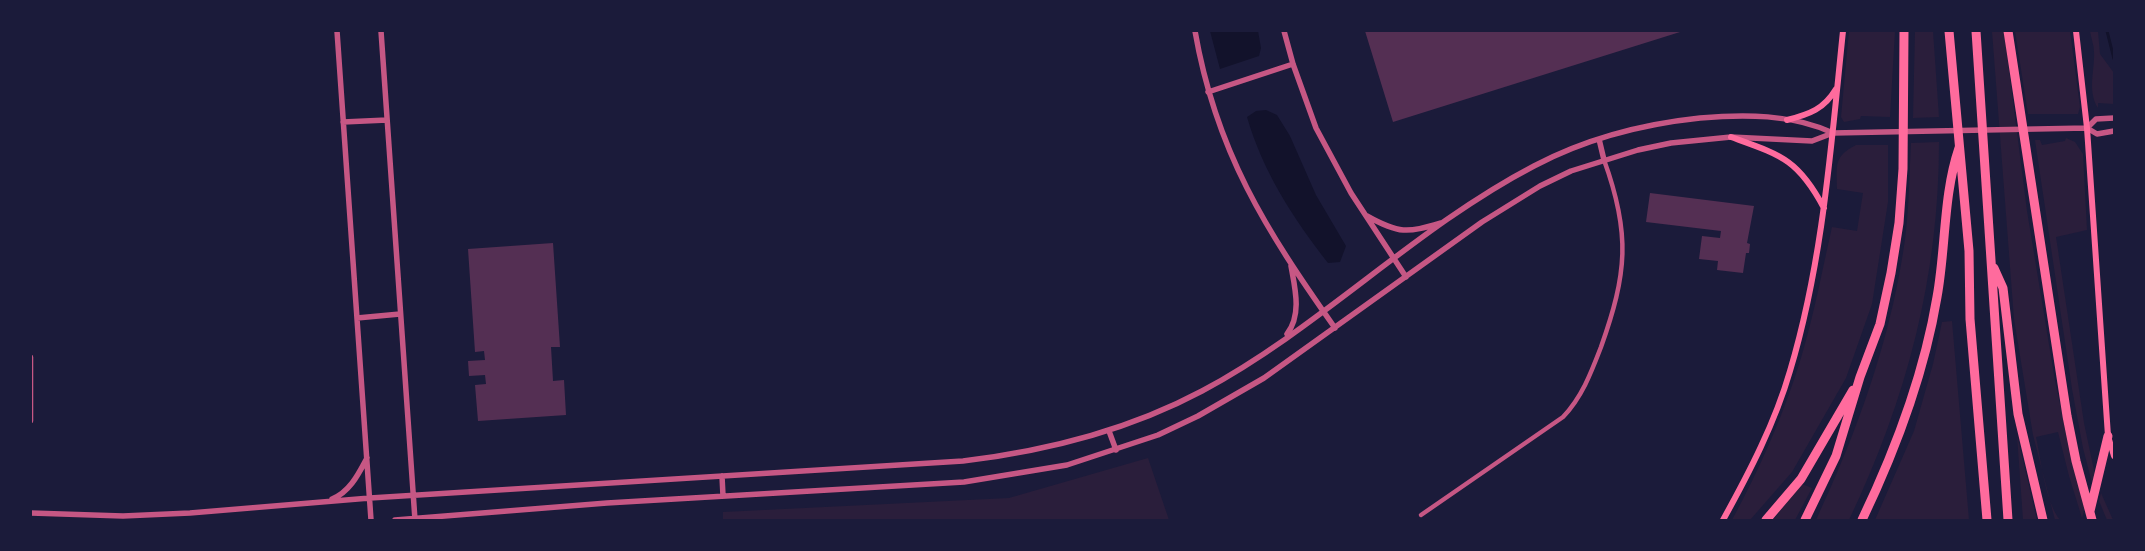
<!DOCTYPE html>
<html>
<head>
<meta charset="utf-8">
<style>
	body { margin:0 }
	#map { position:relative; width:2145px; height:551px; overflow:hidden; background:#1b1b3a; font-family:"Fira Sans",sans-serif }
	canvas { display:block }
	.frame { position:absolute; inset:0; border:32px solid #1b1b3a; pointer-events:none }
</style>
</head>
<body>
<div id="map">
<canvas width="2145" height="551"></canvas>
<div class="frame"></div>
</div>
<script>
const ctx = document.querySelector('canvas').getContext('2d');
ctx.lineJoin = 'round';
function fillPath(path, color) {
  ctx.fillStyle = color;
  ctx.fill(path, 'evenodd');
}
function strokePath(path, color, width, dash) {
  ctx.strokeStyle = color;
  ctx.lineWidth = width;
  ctx.lineCap = dash ? 'butt' : 'round';
  ctx.setLineDash(dash || []);
  ctx.stroke(path);
}
fillPath(new Path2D(`
	M 1849,31 L 1895,31 L 1890,117 L 1861,116 L 1860,119 L 1844,122 L 1841,117 Z
	M 1915,31 L 1933,31 L 1939,117 L 1913,118 Z
	M 1992,31 L 2004,31 L 2027,211 L 2055,381 L 2077,483 L 2085,507 L 2082,518 L 2069,476 L 2058,432 L 2036,437 C 2041,460 2045,501 2060,520 L 2055,520 L 2033,435 L 2014,319 Z
	M 2015,31 L 2070,31 L 2080,107 L 2078,114 L 2028,114 Z
	M 2090,31 L 2098,31 L 2100,54 L 2114,73 L 2114,104 L 2098,103 L 2098,108 C 2087,91 2095,70 2094,52 C 2094,45 2091,38 2090,31 Z
	M 2066,138 L 2075,142 L 2083,154 L 2087,230 L 2056,237 L 2084,423 L 2095,475 L 2092,483 L 2083,448 L 2072,389 L 2035,140 L 2040,140 L 2042,145 L 2065,141 Z
	M 1939,142 C 1939,277 1907,398 1849,520 L 1816,520 C 1856,434 1888,347 1903,253 C 1909,217 1909,180 1911,143 Z
	M 1856,145 L 1888,145 L 1888,202 L 1872,304 L 1846,378 L 1792,472 L 1750,520 L 1732,520 C 1760,468 1784,414 1801,358 C 1814,315 1822,271 1832,227 L 1857,231 L 1863,193 L 1837,189 C 1837,165 1833,157 1856,145 Z
	M 1952,321 L 1969,520 L 1875,520 L 1914,431 L 1933,364 L 1942,322 Z
	M 2017,435 L 2037,520 L 2023,520 Z
	M 1148,458 L 1169,520 L 723,520 L 723,512 L 1009,498 Z
	M 1802,484 L 1812,488 L 1795,520 L 1773,520 Z
	M 2101,493 L 2113,520 L 2107,520 L 2099,501 Z`), '#2a1e3b');
fillPath(new Path2D(`
	M 1210,31 L 1258,31 L 1261,48 L 1259,56 L 1220,69 Z
	M 1266,110 L 1277,115 L 1290,136 L 1316,195 L 1346,246 L 1340,262 L 1328,263 C 1293,218 1263,172 1247,117 L 1256,111 Z`), '#12122b');
strokePath(new Path2D(`
	M 2107,31 L 2114,59`), '#12122b', 3);
fillPath(new Path2D(`
	M 1365,31 L 1680,31 L 1680,32 L 1393,122 Z
	M 1650,193 L 1754,206 L 1747,243 L 1750,244 L 1749,253 L 1746,253 L 1743,273 L 1717,270 L 1718,261 L 1699,259 L 1702,236 L 1720,238 L 1721,231 L 1646,222 Z
	M 553,243 L 560,347 L 551,347 L 553,381 L 564,380 L 566,415 L 478,421 L 475,385 L 486,384 L 485,375 L 469,376 L 468,361 L 485,360 L 484,351 L 475,352 L 468,249 Z`), '#542f53');
strokePath(new Path2D(`
	M 31,357 L 31,421
	M 1421,515 L 1563,417 C 1582,397 1591,373 1601,347 C 1627,274 1631,234 1604,160`), '#c65784', 4.5);
strokePath(new Path2D(`
	M 337,31 L 371,520
	M 381,31 L 415,520
	M 1195,31 C 1216,152 1266,230 1335,328
	M 1284,31 L 1293,64 L 1316,128 L 1351,193 L 1406,277
	M 1208,92 L 1293,64
	M 343,122 L 387,120
	M 2087,128 L 2096,119 L 2114,118
	M 1599,139 L 1604,160
	M 1367,216 C 1399,234 1407,233 1441,223
	M 357,318 L 400,314
	M 1287,334 C 1302,315 1295,288 1291,266
	M 1109,431 L 1116,450
	M 722,476 L 723,496
	M 332,499 C 350,492 359,473 367,458
	M 31,513 L 123,516 L 190,513 L 370,498 L 963,461 C 1047,451 1127,431 1202,391 C 1320,328 1415,228 1534,166 C 1585,139 1643,124 1700,118 C 1744,114 1792,114 1833,133
	M 395,520 L 607,503 L 964,482 L 1067,465 L 1158,435 L 1198,416 L 1264,378 L 1482,222 L 1540,186 L 1571,171 L 1638,150 L 1671,143 L 1731,137 L 1812,141 L 1833,133 L 2087,128 L 2097,134 L 2114,131`), '#c65784', 5.5);
strokePath(new Path2D(`
	M 2076,31 L 2087,128 L 2108,436 L 2114,456
	M 1787,120 C 1810,114 1824,109 1836,89
	M 1731,137 C 1781,155 1798,159 1824,208
	M 1723,520 C 1749,473 1775,423 1790,371 C 1823,261 1831,146 1843,31`), '#ff6b9d', 6);
strokePath(new Path2D(`
	M 1949,31 L 1969,251 L 1970,319 L 1987,520
	M 1976,31 L 2008,520
	M 2008,31 L 2067,416 L 2076,461 L 2092,520
	M 1994,268 L 2003,288 L 2018,414 L 2043,520
	M 2090,511 L 2108,436
	M 1766,520 L 1801,479 L 1853,390
	M 1805,520 L 1836,456 L 1860,377 L 1880,324 L 1891,273 L 1899,223 L 1903,169 L 1904,31
	M 1862,520 C 1896,449 1924,375 1937,297 C 1946,248 1943,195 1959,148`), '#ff6b9d', 9);
</script>
</body>
</html>
